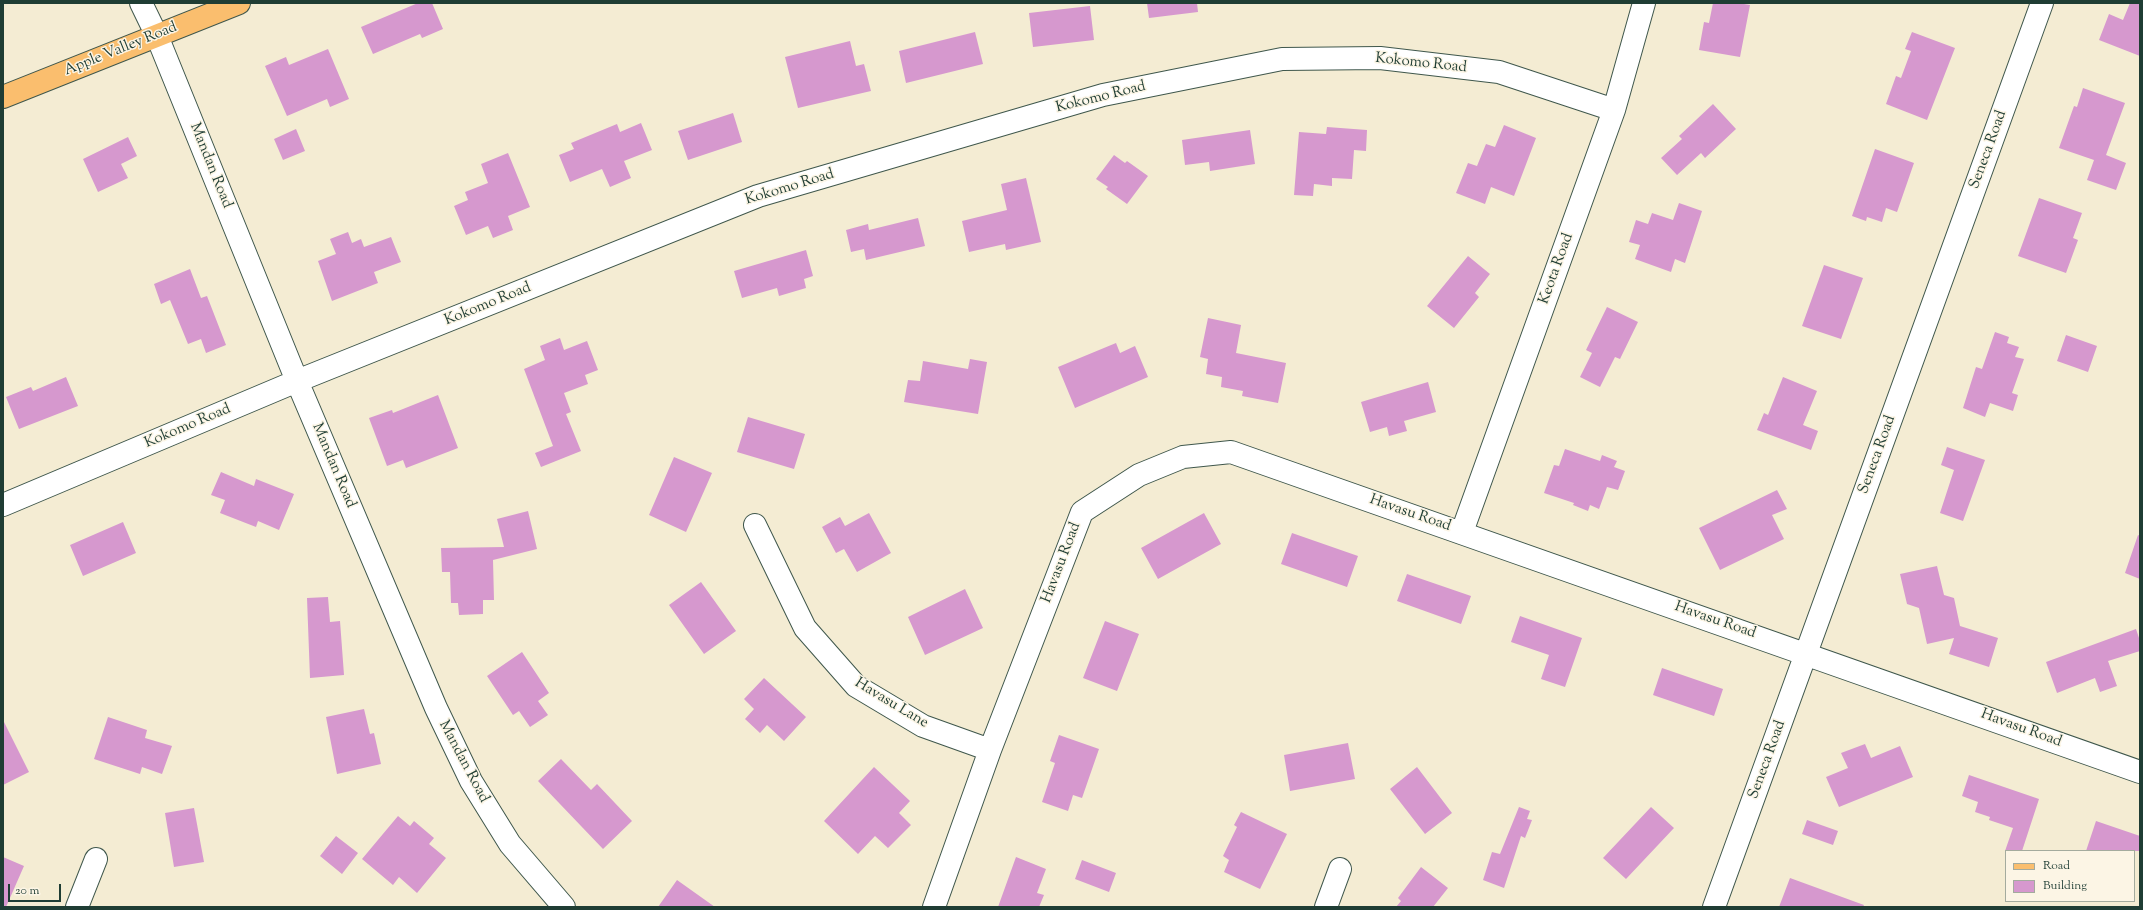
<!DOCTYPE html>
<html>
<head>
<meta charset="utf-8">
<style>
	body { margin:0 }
	#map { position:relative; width:2143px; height:910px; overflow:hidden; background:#f4ecd3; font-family:"Sorts Mill Goudy",serif }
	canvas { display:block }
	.frame { position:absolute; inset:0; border:4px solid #1f3d34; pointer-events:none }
	.legend { position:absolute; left:2005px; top:850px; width:130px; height:52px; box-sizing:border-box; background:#fcf5e5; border:1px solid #a4ab9e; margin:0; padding:5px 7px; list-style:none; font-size:12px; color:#1f3d34 }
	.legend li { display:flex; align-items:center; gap:8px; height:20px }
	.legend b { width:20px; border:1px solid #a4ab9e }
	.scale { position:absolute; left:8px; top:884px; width:53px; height:18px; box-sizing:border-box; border:2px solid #1f3d34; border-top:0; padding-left:5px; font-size:12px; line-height:14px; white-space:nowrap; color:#1f3d34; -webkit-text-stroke:3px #fcf5e5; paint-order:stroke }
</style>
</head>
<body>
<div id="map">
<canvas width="2143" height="910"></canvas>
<div class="frame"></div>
<ul class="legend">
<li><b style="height:5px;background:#fabe6e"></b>Road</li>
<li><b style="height:11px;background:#d698ce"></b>Building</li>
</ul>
<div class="scale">20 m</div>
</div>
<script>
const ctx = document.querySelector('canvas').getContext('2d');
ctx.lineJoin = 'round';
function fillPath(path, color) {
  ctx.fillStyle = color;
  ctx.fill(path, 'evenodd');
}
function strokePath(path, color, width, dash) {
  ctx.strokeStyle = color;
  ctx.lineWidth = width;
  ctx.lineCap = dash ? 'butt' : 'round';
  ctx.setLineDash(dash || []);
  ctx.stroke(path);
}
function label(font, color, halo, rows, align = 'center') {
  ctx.font = font + ' "Sorts Mill Goudy",serif';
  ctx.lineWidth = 3;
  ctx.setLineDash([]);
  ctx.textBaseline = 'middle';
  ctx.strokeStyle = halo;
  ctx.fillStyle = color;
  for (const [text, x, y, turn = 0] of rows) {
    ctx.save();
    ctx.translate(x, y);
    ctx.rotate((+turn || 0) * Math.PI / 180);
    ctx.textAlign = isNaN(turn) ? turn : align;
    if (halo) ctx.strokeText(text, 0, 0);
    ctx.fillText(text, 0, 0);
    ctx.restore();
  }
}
fillPath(new Path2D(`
	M 418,3 L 432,3 L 443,29 L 422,38 L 420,34 L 373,54 L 361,27 Z
	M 1147,3 L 1197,3 L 1198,12 L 1149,18 Z
	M 1713,3 L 1738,3 L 1750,5 L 1740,57 L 1699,50 L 1704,22 L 1709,23 Z
	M 2130,3 L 2140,3 L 2140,56 L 2099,40 L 2109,14 L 2123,20 Z
	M 1090,6 L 1094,40 L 1033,47 L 1029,13 Z
	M 975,32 L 983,64 L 906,83 L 899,51 Z
	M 1912,32 L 1955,48 L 1927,120 L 1886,104 L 1896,76 L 1901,78 L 1911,51 L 1905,49 Z
	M 850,41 L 856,66 L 864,64 L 871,91 L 798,108 L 785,57 Z
	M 328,49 L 349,99 L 330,107 L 327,99 L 287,116 L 265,66 L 286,57 L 289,65 Z
	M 2083,88 L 2125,103 L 2106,155 L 2126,163 L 2116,190 L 2087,180 L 2094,160 L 2059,148 L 2074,106 L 2077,107 Z
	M 1713,104 L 1736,129 L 1705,158 L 1701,153 L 1677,175 L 1661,158 L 1682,139 L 1679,136 Z
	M 733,113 L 742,142 L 688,160 L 678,131 Z
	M 641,123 L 652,150 L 624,161 L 631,178 L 610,187 L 602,169 L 570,182 L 559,155 L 574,149 L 571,143 L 617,124 L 620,132 Z
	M 1504,125 L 1536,138 L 1514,196 L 1491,187 L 1485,204 L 1456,193 L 1468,163 L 1477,166 L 1486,144 L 1495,147 Z
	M 1327,127 L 1367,130 L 1366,151 L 1354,150 L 1352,179 L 1332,178 L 1332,186 L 1314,184 L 1313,196 L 1294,195 L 1299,132 L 1326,134 Z
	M 296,129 L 305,151 L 283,160 L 274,139 Z
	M 1250,130 L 1255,164 L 1210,171 L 1209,162 L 1185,165 L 1182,140 Z
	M 128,137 L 137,156 L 121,164 L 128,178 L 98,192 L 83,159 Z
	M 1875,149 L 1914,163 L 1897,212 L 1886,208 L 1882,222 L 1867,217 L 1866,221 L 1852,216 Z
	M 508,153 L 530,207 L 508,216 L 513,230 L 493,238 L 488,226 L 466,235 L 454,206 L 468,200 L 465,192 L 488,183 L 481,164 Z
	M 1114,155 L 1125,163 L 1127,161 L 1148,176 L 1127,204 L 1106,189 L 1108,187 L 1096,179 Z
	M 1026,178 L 1041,242 L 1006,250 L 1005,244 L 969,252 L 962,221 L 1007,210 L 1001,184 Z
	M 2039,198 L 2082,213 L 2073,238 L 2078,240 L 2066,273 L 2018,256 Z
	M 1679,203 L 1702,211 L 1685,263 L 1675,259 L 1671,272 L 1635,259 L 1640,245 L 1629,242 L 1636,220 L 1648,224 L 1652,213 L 1673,220 Z
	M 918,218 L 925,246 L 866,260 L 864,249 L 851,252 L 846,230 L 868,224 L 869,230 Z
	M 348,232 L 352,243 L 361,239 L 364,247 L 391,237 L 401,262 L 374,272 L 378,283 L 332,301 L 318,261 L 336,254 L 330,239 Z
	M 806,250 L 813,276 L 804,279 L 806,288 L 779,296 L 777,288 L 742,298 L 734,271 Z
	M 1468,256 L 1490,274 L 1475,293 L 1479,297 L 1454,328 L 1427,306 Z
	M 1824,265 L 1863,278 L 1841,339 L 1802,326 Z
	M 190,269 L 201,298 L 207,296 L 226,345 L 206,353 L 201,339 L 188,344 L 170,300 L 161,304 L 154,284 Z
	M 1607,307 L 1638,322 L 1620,359 L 1615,357 L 1600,387 L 1580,377 L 1592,353 L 1586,350 Z
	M 1208,318 L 1241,325 L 1236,353 L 1286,363 L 1278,403 L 1242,396 L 1243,391 L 1221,387 L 1222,377 L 1206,374 L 1208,359 L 1200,357 Z
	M 1995,332 L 2009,337 L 2007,343 L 2019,347 L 2015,357 L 2024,359 L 2012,393 L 2018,395 L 2013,411 L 1990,403 L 1985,417 L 1963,408 L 1976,367 L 1982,369 Z
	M 2066,335 L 2097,346 L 2088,372 L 2057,361 Z
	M 560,338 L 564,350 L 587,341 L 598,370 L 585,375 L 588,384 L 564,393 L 571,412 L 566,414 L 581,451 L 541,467 L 535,453 L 553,446 L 524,369 L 545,360 L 540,346 Z
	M 1116,343 L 1120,353 L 1135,346 L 1148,377 L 1075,408 L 1058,367 Z
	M 970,359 L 987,362 L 978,414 L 904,402 L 908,380 L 920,381 L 923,361 L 968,369 Z
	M 66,377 L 78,406 L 19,429 L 6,397 L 31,387 L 33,391 Z
	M 1783,377 L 1817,391 L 1803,425 L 1818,431 L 1811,450 L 1757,430 L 1764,413 L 1768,415 Z
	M 1428,382 L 1436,412 L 1404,421 L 1407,431 L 1389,436 L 1387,427 L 1370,432 L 1361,402 Z
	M 438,395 L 458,448 L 406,468 L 403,460 L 387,466 L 369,418 L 392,410 L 393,413 Z
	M 748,417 L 805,434 L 794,469 L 737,452 Z
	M 1947,447 L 1985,460 L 1963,521 L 1940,513 L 1954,470 L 1941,465 Z
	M 1565,449 L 1600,461 L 1602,455 L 1617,461 L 1614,467 L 1625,471 L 1618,490 L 1607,487 L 1599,509 L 1590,505 L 1588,511 L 1573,505 L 1574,503 L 1544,493 L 1554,465 L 1559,466 Z
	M 674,457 L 712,473 L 686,532 L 649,515 Z
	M 221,472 L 254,486 L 256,479 L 294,494 L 279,530 L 258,521 L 256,527 L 220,513 L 225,500 L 211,495 Z
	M 1777,490 L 1787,509 L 1772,515 L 1784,539 L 1720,570 L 1699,528 Z
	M 528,511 L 537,549 L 493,560 L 494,600 L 483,600 L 483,614 L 459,615 L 458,603 L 451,603 L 450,572 L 442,572 L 441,548 L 504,547 L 497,519 Z
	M 869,513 L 891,553 L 857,572 L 844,549 L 836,553 L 822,527 L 840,517 L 845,526 Z
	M 1204,513 L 1221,544 L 1158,579 L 1141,548 Z
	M 123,522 L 136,553 L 83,576 L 70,545 Z
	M 1292,533 L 1358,556 L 1347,587 L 1281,564 Z
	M 2138,535 L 2140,536 L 2140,579 L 2125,573 Z
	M 1937,566 L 1944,595 L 1954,598 L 1960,626 L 1998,638 L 1989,667 L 1949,654 L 1954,638 L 1927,644 L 1919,608 L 1907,604 L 1900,574 Z
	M 1407,574 L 1471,596 L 1461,624 L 1397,601 Z
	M 701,582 L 736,631 L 704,654 L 669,605 Z
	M 965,589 L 983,628 L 925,655 L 908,617 Z
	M 328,597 L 330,622 L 340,621 L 344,675 L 310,678 L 307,598 Z
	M 1520,616 L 1582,638 L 1565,687 L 1541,679 L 1549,655 L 1511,642 Z
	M 1105,621 L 1139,634 L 1117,691 L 1083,678 Z
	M 2136,629 L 2140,641 L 2140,651 L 2108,661 L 2117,686 L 2100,692 L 2095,678 L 2057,693 L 2046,662 Z
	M 522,652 L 549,693 L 538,701 L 548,715 L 530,727 L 519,711 L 513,715 L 487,676 Z
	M 1662,668 L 1723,689 L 1714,716 L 1653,695 Z
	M 764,678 L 806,717 L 784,741 L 767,725 L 760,733 L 745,719 L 754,709 L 744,699 Z
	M 364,709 L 370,734 L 374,733 L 381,764 L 337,774 L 326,717 Z
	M 108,717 L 147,730 L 145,738 L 172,746 L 162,774 L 142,767 L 140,774 L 94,759 Z
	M 3,720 L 29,772 L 3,785 Z
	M 1059,735 L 1099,749 L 1082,798 L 1073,795 L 1068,811 L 1042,802 L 1055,763 L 1050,761 Z
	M 1348,743 L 1355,779 L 1290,791 L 1284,755 Z
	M 1865,744 L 1871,758 L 1900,746 L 1913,777 L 1839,807 L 1826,777 L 1848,768 L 1841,753 Z
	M 561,759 L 591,790 L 597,784 L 632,821 L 603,849 L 538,781 Z
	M 874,767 L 910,801 L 899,813 L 911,825 L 888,848 L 875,836 L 858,854 L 824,821 Z
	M 1417,767 L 1452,813 L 1425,834 L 1390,789 Z
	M 1969,775 L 2039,799 L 2022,851 L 2005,851 L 2013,828 L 1989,820 L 1990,817 L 1975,812 L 1978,802 L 1962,796 Z
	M 1519,807 L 1530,811 L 1527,819 L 1532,820 L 1525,838 L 1521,836 L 1504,888 L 1483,880 L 1492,852 L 1500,854 Z
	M 1651,807 L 1674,828 L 1626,879 L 1603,858 Z
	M 194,808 L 204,862 L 174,867 L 165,813 Z
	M 1241,812 L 1287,834 L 1260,889 L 1224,872 L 1229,860 L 1223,856 L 1237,827 L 1234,825 Z
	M 398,816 L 410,826 L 414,821 L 434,838 L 429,844 L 446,858 L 417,893 L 399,877 L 393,885 L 362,859 Z
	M 1807,820 L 1838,831 L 1833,845 L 1802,834 Z
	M 2096,821 L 2140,836 L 2140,851 L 2086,851 Z
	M 336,836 L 358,853 L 342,874 L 320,856 Z
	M 3,857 L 24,866 L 6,907 L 3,907 Z
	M 1016,857 L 1046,869 L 1037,893 L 1044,895 L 1039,907 L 998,907 Z
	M 1082,860 L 1116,873 L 1109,892 L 1075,879 Z
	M 1421,867 L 1448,888 L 1433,907 L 1396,907 L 1401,901 L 1398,898 Z
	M 1790,878 L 1864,905 L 1863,907 L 1779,907 Z
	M 677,880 L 715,907 L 658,907 Z`), '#d698ce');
const minor = new Path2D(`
	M 141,3 L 157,36 L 297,381 L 436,708 L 471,781 L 510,844 L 564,907
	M 3,505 L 297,381 L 758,196 L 1103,95 L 1282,59 L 1380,58 L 1499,72 L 1614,110
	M 755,525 L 805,628 L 856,686 L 923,726 L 990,750
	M 1462,532 L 1614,110 L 1644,3
	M 77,907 L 96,859
	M 934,907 L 990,750 L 1082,512 L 1139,475 L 1183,457 L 1231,452 L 2140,772
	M 1326,907 L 1340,869
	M 1714,907 L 2042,3`);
const major = new Path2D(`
	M 3,97 L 239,3`);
strokePath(minor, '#3f574c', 24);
strokePath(major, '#3f574c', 24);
strokePath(minor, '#fff', 22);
strokePath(major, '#fabe6e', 22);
label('15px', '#1f3d34', '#fcf5e5', [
	["Apple Valley Road",121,50,-22],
	["Kokomo Road",1421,64,6],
	["Kokomo Road",1101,98,-14],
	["Seneca Road",1989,150,-70],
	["Mandan Road",210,166,68],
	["Kokomo Road",790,188,-17],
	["Keota Road",1557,269,-70],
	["Kokomo Road",488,305,-22],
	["Kokomo Road",188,427,-23],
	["Seneca Road",1878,455,-70],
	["Mandan Road",333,466,67],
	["Havasu Road",1410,514,19],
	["Havasu Road",1062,563,-69],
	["Havasu Road",1715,621,19],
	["Havasu Lane",891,704,31],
	["Havasu Road",2021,729,20],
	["Seneca Road",1768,760,-70],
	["Mandan Road",463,762,62]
]);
</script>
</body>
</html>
